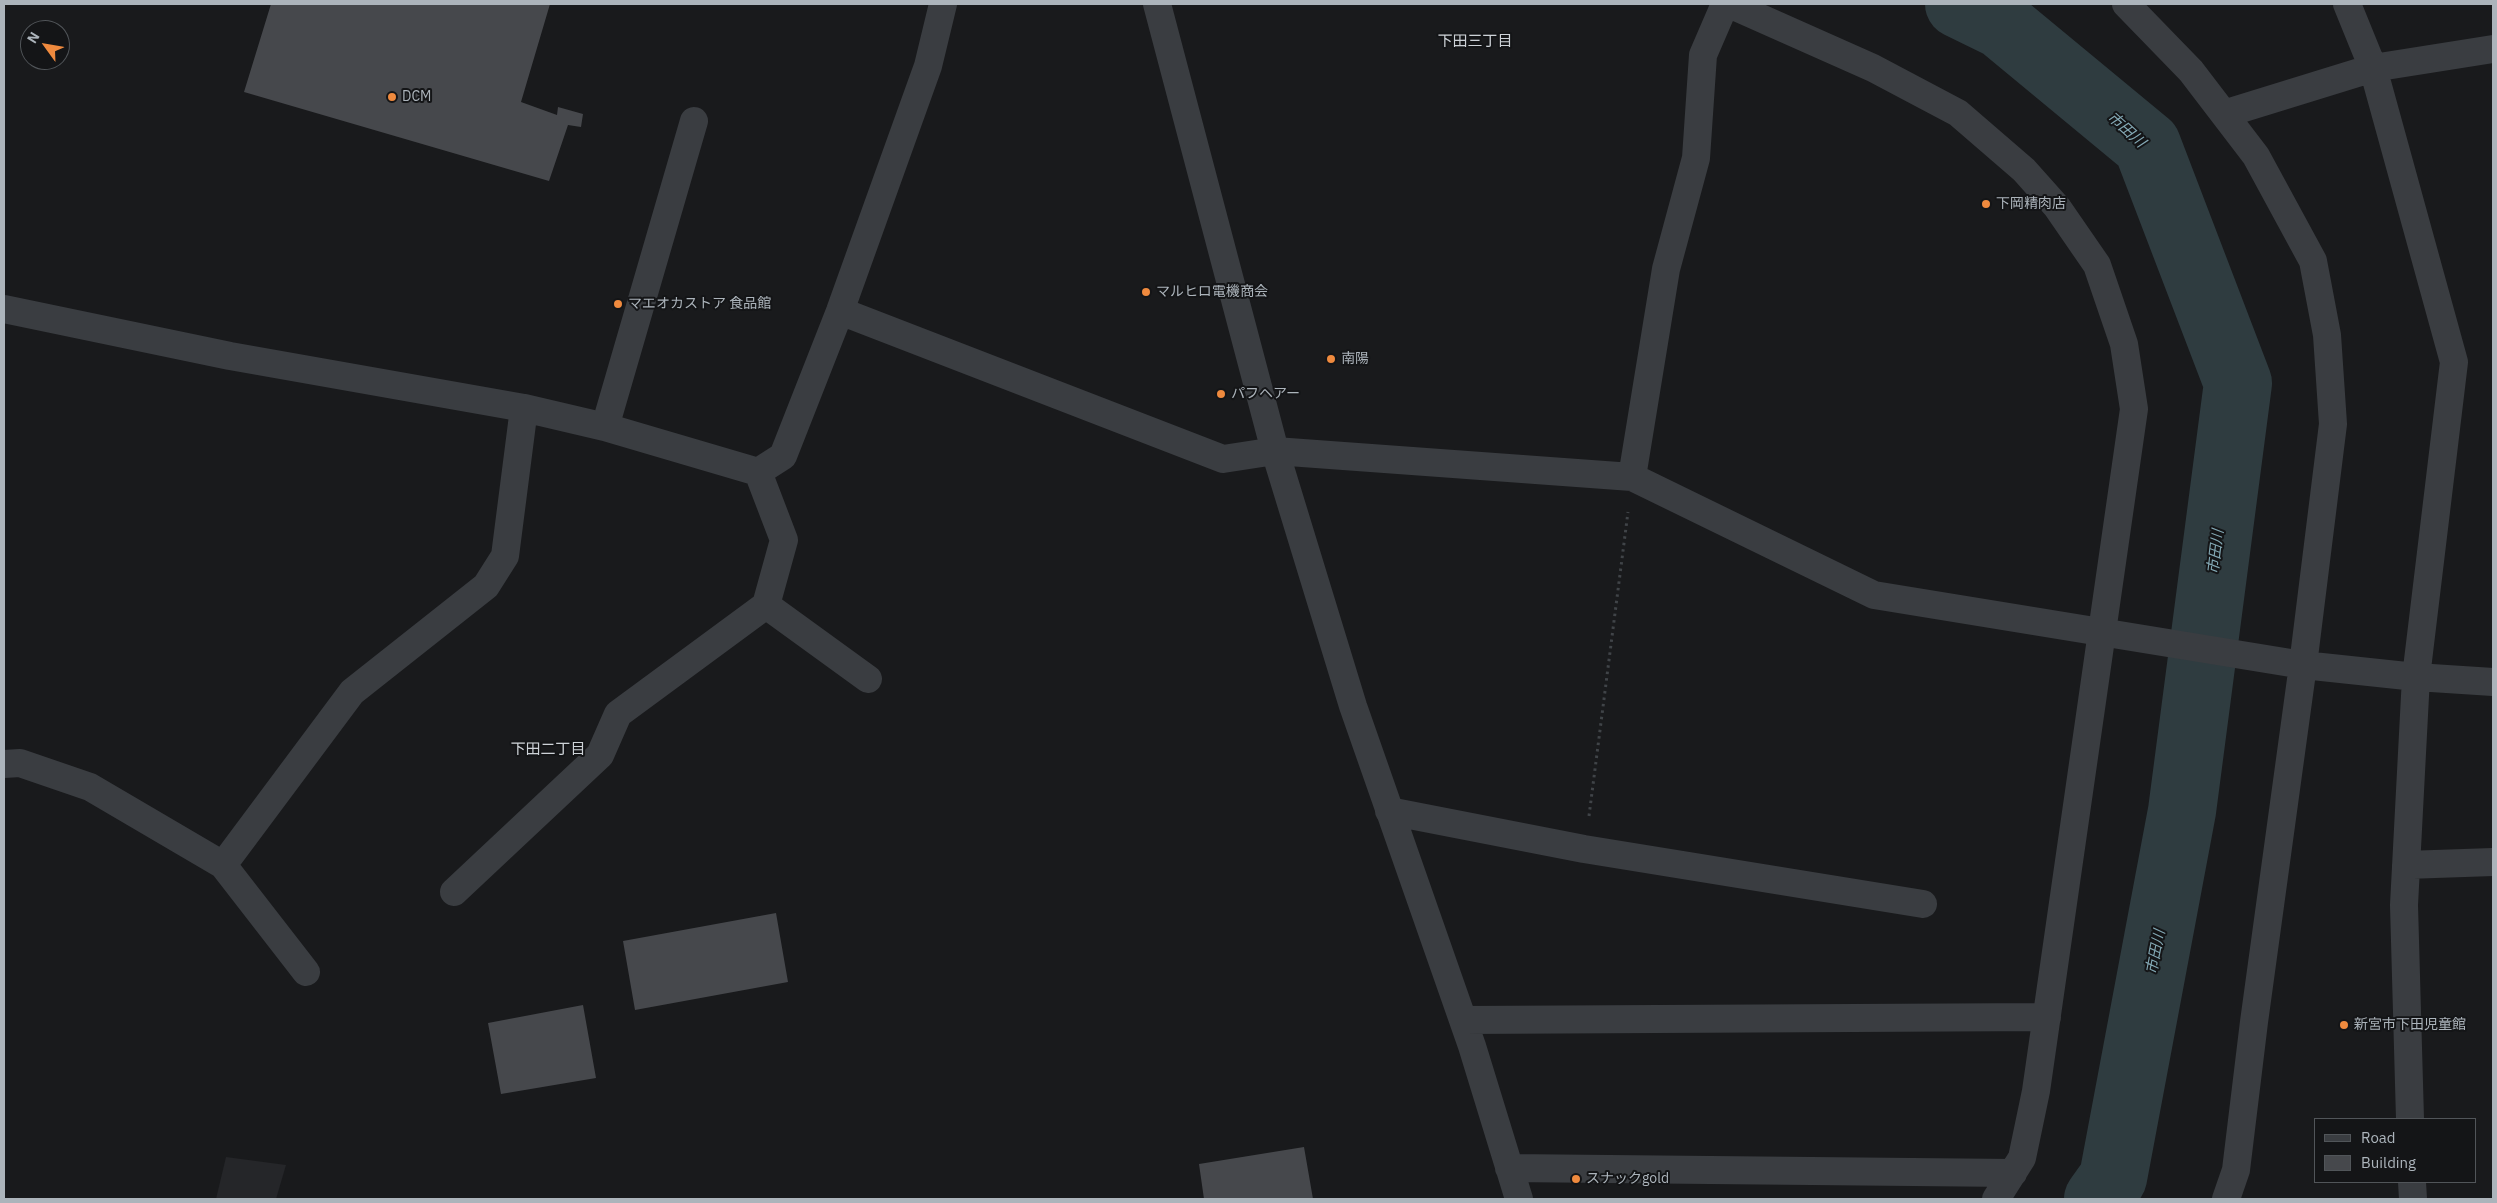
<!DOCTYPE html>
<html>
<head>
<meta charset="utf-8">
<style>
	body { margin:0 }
	#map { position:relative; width:2497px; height:1203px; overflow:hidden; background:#191a1c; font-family:"IBM Plex Sans",sans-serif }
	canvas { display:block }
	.frame { position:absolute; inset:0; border:5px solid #acb4bb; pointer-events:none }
	.legend { position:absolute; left:2314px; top:1118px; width:162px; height:65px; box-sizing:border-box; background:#141517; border:1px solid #515559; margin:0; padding:6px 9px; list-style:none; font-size:15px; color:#acb4bb }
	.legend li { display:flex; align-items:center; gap:10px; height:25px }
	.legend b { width:25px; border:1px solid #515559 }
	.north { position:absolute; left:20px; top:20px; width:50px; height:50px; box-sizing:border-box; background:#141517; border:1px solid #515559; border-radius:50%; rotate:302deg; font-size:14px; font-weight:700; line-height:20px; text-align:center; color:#acb4bb }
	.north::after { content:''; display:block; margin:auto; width:18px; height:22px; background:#ef8a3e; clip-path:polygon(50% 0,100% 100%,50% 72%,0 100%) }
</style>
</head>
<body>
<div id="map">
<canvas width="2497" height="1203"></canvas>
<div class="frame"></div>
<ul class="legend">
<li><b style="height:6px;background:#3a3d41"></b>Road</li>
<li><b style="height:14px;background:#46484c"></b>Building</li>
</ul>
<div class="north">N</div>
</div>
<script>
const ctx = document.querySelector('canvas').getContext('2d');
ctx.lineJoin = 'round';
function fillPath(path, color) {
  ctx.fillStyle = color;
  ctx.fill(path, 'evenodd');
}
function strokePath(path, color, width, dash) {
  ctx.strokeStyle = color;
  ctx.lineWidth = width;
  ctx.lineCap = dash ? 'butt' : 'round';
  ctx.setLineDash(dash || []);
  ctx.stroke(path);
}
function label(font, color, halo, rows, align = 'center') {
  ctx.font = font + ' "IBM Plex Sans","Noto Sans JP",sans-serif';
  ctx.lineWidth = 4;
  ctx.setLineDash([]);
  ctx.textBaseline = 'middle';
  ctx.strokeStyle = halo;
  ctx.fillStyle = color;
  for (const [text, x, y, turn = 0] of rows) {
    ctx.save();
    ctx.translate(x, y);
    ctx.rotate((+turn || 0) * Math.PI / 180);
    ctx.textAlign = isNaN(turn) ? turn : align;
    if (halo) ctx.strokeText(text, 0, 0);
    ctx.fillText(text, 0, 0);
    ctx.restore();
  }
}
fillPath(new Path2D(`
	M 226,1157 L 286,1165 L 276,1199 L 216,1199 Z`), '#252629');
strokePath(new Path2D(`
	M 1959,4 L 2002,25 L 2147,145 L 2238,383 L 2182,811 L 2113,1178 L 2098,1199`), '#2f3c40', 68);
fillPath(new Path2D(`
	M 271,4 L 550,4 L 521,102 L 557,115 L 558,107 L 583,114 L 581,127 L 568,125 L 549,181 L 244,92 Z
	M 776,913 L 788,982 L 635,1010 L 623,941 Z
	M 583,1005 L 596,1078 L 501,1094 L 488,1023 Z
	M 1304,1147 L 1313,1199 L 1204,1199 L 1199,1164 Z`), '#46484c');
strokePath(new Path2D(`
	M 1589,816 L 1628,512`), '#404448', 3, [2.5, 4]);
strokePath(new Path2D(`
	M 1157,4 L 1275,451 L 1353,706 L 1472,1046 L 1519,1199
	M 1729,4 L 1873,68 L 1958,113 L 2024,170 L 2057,207 L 2097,265 L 2124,344 L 2134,409 L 2036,1091 L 2022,1158 L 1996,1199
	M 2126,4 L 2191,71 L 2256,156 L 2313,261 L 2327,335 L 2333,424 L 2303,665 L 2254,1022 L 2236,1170 L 2226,1199
	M 2347,4 L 2373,68 L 2454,362 L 2416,677 L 2404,905 L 2410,1119
	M 2224,114 L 2373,68 L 2493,49
	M 4,309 L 230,356 L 524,408 L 605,427 L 758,472 L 783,456 L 840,311 L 928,66 L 943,4
	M 840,311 L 1223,459 L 1275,451 L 1632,477 L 1874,595 L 2303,665 L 2416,677 L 2493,682
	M 605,427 L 694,121
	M 1632,477 L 1666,269 L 1696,158 L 1703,55 L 1725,4
	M 766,605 L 868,679
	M 4,764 L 20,763 L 90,787 L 223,865 L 306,972
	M 1389,811 L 1584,849 L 1923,904
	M 223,865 L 352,692 L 486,586 L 505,556 L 524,408
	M 2406,865 L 2493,862
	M 454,892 L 600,755 L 618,714 L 766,605 L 784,540 L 758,472
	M 1463,1020 L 2047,1017
	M 1509,1168 L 2013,1173
	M 2412,1182 L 2413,1199`), '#3a3d41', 28);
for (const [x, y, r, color] of [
	[392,97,5,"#ef8a3e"],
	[1986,204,5,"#ef8a3e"],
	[1146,292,5,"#ef8a3e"],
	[618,304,5,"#ef8a3e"],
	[1331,359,5,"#ef8a3e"],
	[1221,394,5,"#ef8a3e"],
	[2344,1025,5,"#ef8a3e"],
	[1576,1179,5,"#ef8a3e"]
]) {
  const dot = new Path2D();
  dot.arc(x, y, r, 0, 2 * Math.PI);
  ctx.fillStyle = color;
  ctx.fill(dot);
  strokePath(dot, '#141517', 2);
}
label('14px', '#acb4bb', '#141517', [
	["DCM",402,97],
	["下岡精肉店",1996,204],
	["マルヒロ電機商会",1156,292],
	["マエオカストア 食品館",628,304],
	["南陽",1341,359],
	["パフヘアー",1231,394],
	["新宮市下田児童館",2354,1025],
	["スナックgold",1586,1179]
], 'left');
label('15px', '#cdd2d7', '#141517', [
	["下田三丁目",1475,42],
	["下田二丁目",548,750]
]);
label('italic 15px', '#84a9b5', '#141517', [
	["市田川",2126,130,42],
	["市田川",2216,552,-83],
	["市田川",2156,952,-79]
]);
</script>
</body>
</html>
